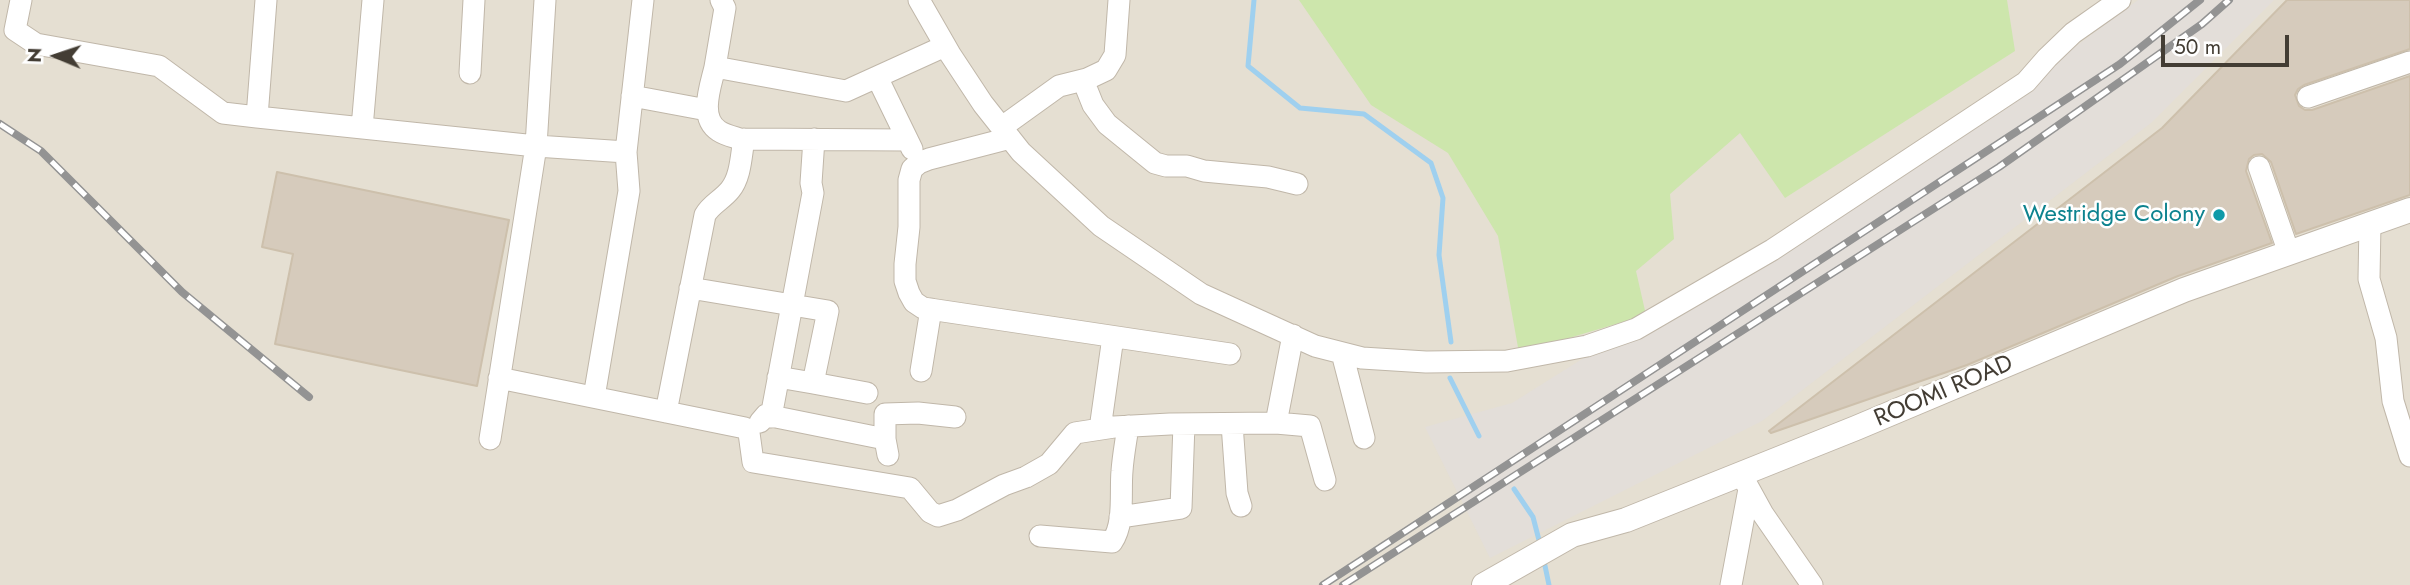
<!DOCTYPE html>
<html>
<head>
<meta charset="utf-8">
<style>
	body { margin:0 }
	#map { position:relative; width:2410px; height:585px; overflow:hidden; background:#f1ede3; font-family:Jost,sans-serif }
	canvas { display:block }
	.north { position:absolute; left:21px; top:21px; width:70px; height:70px; -webkit-text-stroke:5px #fff; paint-order:stroke; rotate:272deg; font-size:19px; font-weight:700; line-height:28px; text-align:center; color:#433d34 }
	.north::after { content:''; display:block; margin:auto; width:24px; height:32px; background:#433d34; clip-path:polygon(50% 0,100% 100%,50% 72%,0 100%) }
	.scale { position:absolute; left:2161px; top:35px; width:128px; height:32px; box-sizing:border-box; border:4px solid #433d34; border-top:0; padding-left:9px; font-size:21px; line-height:24px; white-space:nowrap; color:#433d34; -webkit-text-stroke:5px #fff; paint-order:stroke }
</style>
</head>
<body>
<div id="map">
<canvas width="2410" height="585"></canvas>
<div class="north">N</div>
<div class="scale">50 m</div>
</div>
<script>
const ctx = document.querySelector('canvas').getContext('2d');
ctx.lineJoin = 'round';
function fillPath(path, color) {
  ctx.fillStyle = color;
  ctx.fill(path, 'evenodd');
}
function strokePath(path, color, width, dash) {
  ctx.strokeStyle = color;
  ctx.lineWidth = width;
  ctx.lineCap = dash ? 'butt' : 'round';
  ctx.setLineDash(dash || []);
  ctx.stroke(path);
}
function label(font, color, halo, rows, align = 'center') {
  ctx.font = font + ' Jost,sans-serif';
  ctx.lineWidth = 5;
  ctx.setLineDash([]);
  ctx.textBaseline = 'middle';
  ctx.strokeStyle = halo;
  ctx.fillStyle = color;
  for (const [text, x, y, turn = 0] of rows) {
    ctx.save();
    ctx.translate(x, y);
    ctx.rotate((+turn || 0) * Math.PI / 180);
    ctx.textAlign = isNaN(turn) ? turn : align;
    if (halo) ctx.strokeText(text, 0, 0);
    ctx.fillText(text, 0, 0);
    ctx.restore();
  }
}
fillPath(new Path2D(`
	M 0,0 L 2410,0 L 2410,585 L 0,585 Z`), '#e5dfd2');
fillPath(new Path2D(`
	M 2138,0 L 2274,0 L 2151,123 L 1762,421 L 1490,558 L 1425,427 L 1512,403 L 2052,64 Z`), '#e3ded9');
fillPath(new Path2D(`
	M 1299,0 L 2007,0 L 2015,51 L 1785,198 L 1740,133 L 1670,194 L 1674,239 L 1636,271 L 1646,315 L 1519,353 L 1498,236 L 1448,153 L 1371,105 Z`), '#cde6ac');
strokePath(new Path2D(`
	M 1254,0 L 1248,66 L 1300,108 L 1364,114 L 1431,163 L 1443,198 L 1439,255 L 1451,342
	M 1450,378 L 1479,436
	M 1514,489 L 1533,517 L 1540,544
	M 1544,561 L 1549,585`), '#9fd0ef', 5);
const building = new Path2D(`
	M 2287,0 L 2410,0 L 2410,49 L 2304,85 L 2298,89 L 2295,95 L 2299,106 L 2305,110 L 2312,110 L 2410,76 L 2410,195 L 2296,234 L 2271,162 L 2262,154 L 2254,155 L 2249,159 L 2246,171 L 2272,243 L 2178,276 L 1967,365 L 1771,433 L 1769,431 L 2162,128 Z
	M 277,172 L 509,220 L 477,386 L 275,344 L 293,254 L 262,247 Z`);
fillPath(building, '#d6cbbc');
strokePath(building, '#cdc0ac', 2);
const minor = new Path2D(`
	M 21,0 L 15,30 L 36,44 L 159,66 L 223,113 L 257,117
	M 266,0 L 257,117 L 536,146 L 490,439
	M 545,0 L 536,146 L 626,152 L 643,0
	M 721,0 L 725,8 L 715,67 L 846,91 L 945,46
	M 919,0 L 950,54 L 983,104 L 1021,152 L 1101,226 L 1201,294 L 1315,346 L 1362,358 L 1426,362 L 1507,361 L 1587,346 L 1636,329 L 1772,250 L 2026,82 L 2047,58 L 2073,33 L 2120,0
	M 715,67 C 711,85 698,118 719,131 C 725,135 734,137 740,139 L 907,140
	M 470,73 L 474,0
	M 877,77 L 912,149
	M 1083,80 L 1093,105 L 1107,124 L 1155,163 L 1166,166 L 1187,166 L 1204,171 L 1268,177 L 1297,184
	M 632,96 L 707,110
	M 2308,97 L 2410,62
	M 1002,127 L 1059,86 L 1087,79 L 1106,70 L 1115,55 L 1119,0
	M 362,128 L 373,0
	M 1010,138 L 929,159 L 919,163 L 912,169 L 909,180 L 909,227 L 905,264 L 905,281 L 909,293 L 914,302 L 923,308 L 1230,354
	M 2259,167 L 2289,253
	M 2370,223 L 2369,279 L 2386,338 L 2393,401 L 2410,456
	M 690,288 L 828,311 L 813,383 L 778,377
	M 1342,353 L 1364,438
	M 921,371 L 931,309
	M 499,378 L 745,428 L 749,433 L 753,462 L 910,488 L 930,512 L 938,516 L 957,510 L 1004,485 L 1026,477 L 1049,464 L 1075,433 L 1114,427 L 1170,424 L 1276,423 L 1310,426 L 1325,480
	M 813,383 L 867,393
	M 594,397 L 629,191 L 626,152
	M 666,412 L 705,215 C 711,204 722,200 730,190 C 741,177 741,155 744,139
	M 771,417 L 813,193 L 811,183 L 814,139
	M 760,422 L 766,415 L 885,439
	M 1276,423 L 1293,335
	M 1232,424 L 1237,493 L 1241,506
	M 1100,429 L 1113,337
	M 888,455 L 885,439 L 885,414 L 918,413 L 955,417
	M 1741,474 L 1763,514 L 1812,585
	M 1120,517 L 1181,508 L 1184,424
	M 1040,536 L 1112,542 C 1125,523 1120,493 1122,471 C 1123,456 1126,441 1128,426
	M 1731,585 L 1749,489`);
const tertiary = new Path2D(`
	M 1484,585 L 1572,535 L 1626,520 L 1856,428 L 2184,290 L 2410,210`);
strokePath(minor, '#c0b7a9', 23);
strokePath(tertiary, '#c0b7a9', 26);
strokePath(minor, '#fff', 21);
strokePath(tertiary, '#fff', 24);
const rail = new Path2D(`
	M 0,124 L 41,151 L 182,292 L 309,397
	M 1323,585 L 2120,64 L 2200,0
	M 1343,585 L 1999,167 L 2202,24 L 2229,0`);
strokePath(rail, '#939393', 8);
strokePath(rail, '#fff', 5, [16]);
for (const [x, y, r, color] of [
	[2219,215,7,"#0f9aa8"]
]) {
  const dot = new Path2D();
  dot.arc(x, y, r, 0, 2 * Math.PI);
  ctx.fillStyle = color;
  ctx.fill(dot);
  strokePath(dot, '#fff', 2.5);
}
label('24px', '#0d838f', '#fff', [
	["Westridge Colony",2205,215]
], 'right');
label('24px', '#433d34', '#fff', [
	["ROOMI ROAD",1944,392,-23]
]);
</script>
</body>
</html>
